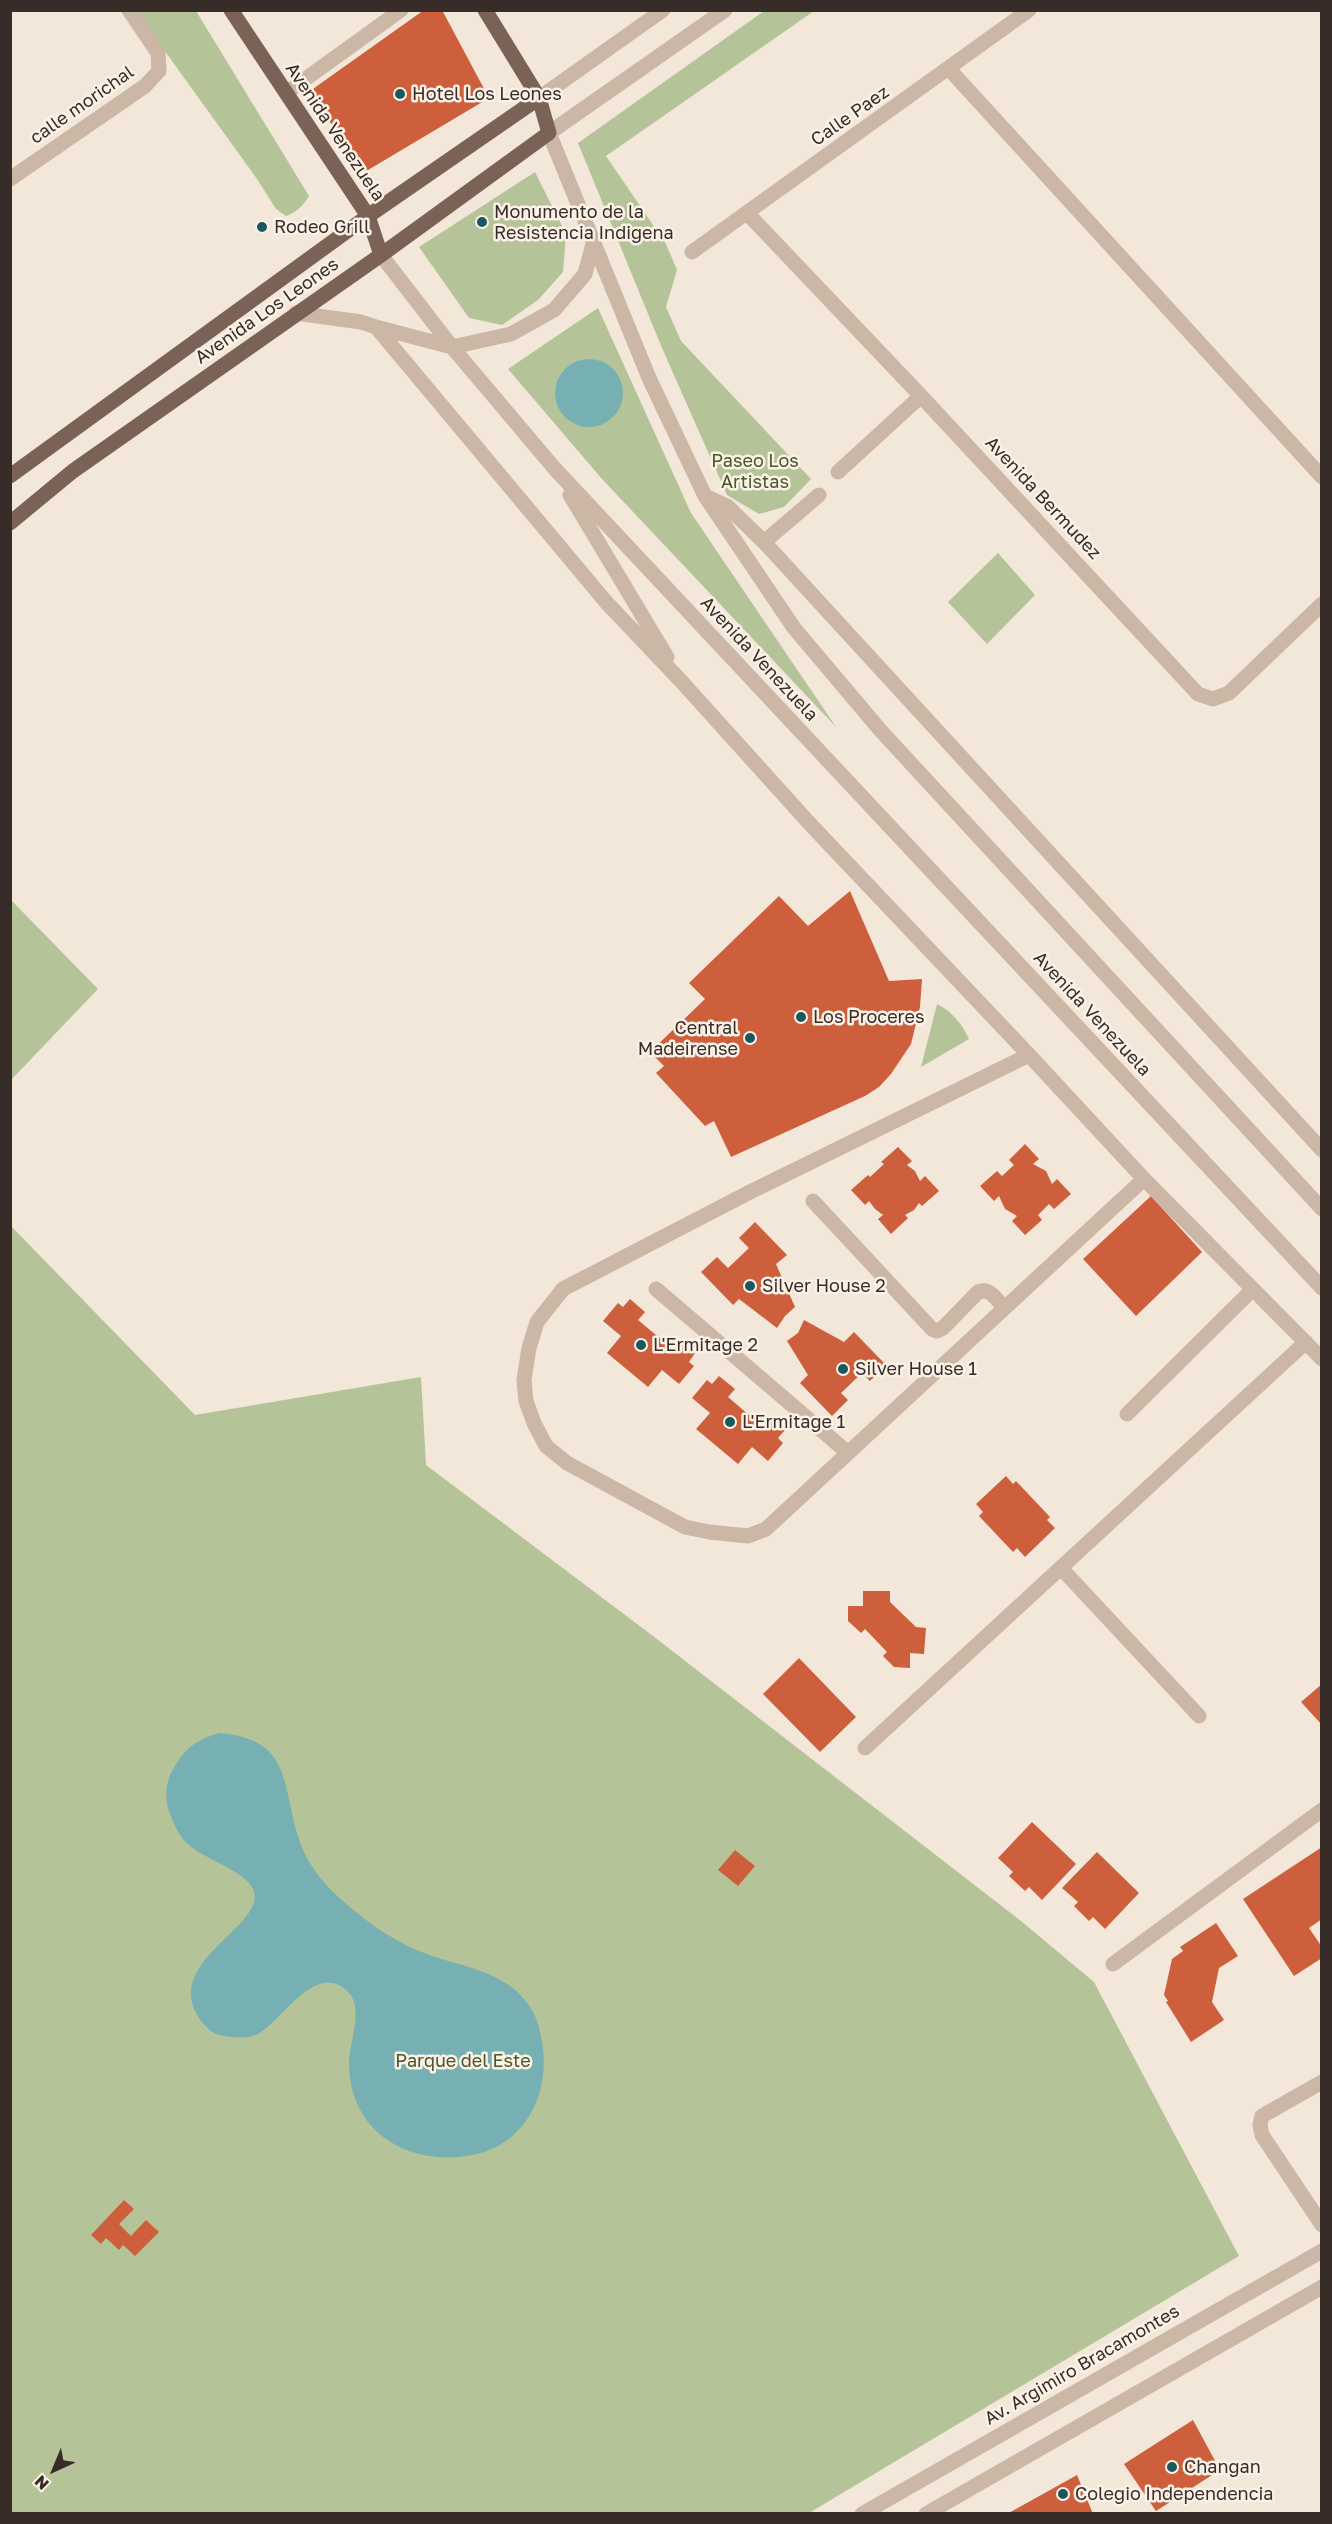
<!DOCTYPE html>
<html>
<head>
<meta charset="utf-8">
<style>
	body { margin:0 }
	#map { position:relative; width:1332px; height:2524px; overflow:hidden; background:#f3e7da; font-family:"Golos Text",sans-serif }
	canvas { display:block }
	.frame { position:absolute; inset:0; border:12px solid #372c27; pointer-events:none }
	.north { position:absolute; left:24px; top:2440px; width:60px; height:60px; -webkit-text-stroke:4px #fbf1e6; paint-order:stroke; rotate:224deg; font-size:16px; font-weight:700; line-height:24px; text-align:center; color:#372c27 }
	.north::after { content:''; display:block; margin:auto; width:21px; height:27px; background:#372c27; clip-path:polygon(50% 0,100% 100%,50% 72%,0 100%) }
</style>
</head>
<body>
<div id="map">
<canvas width="1332" height="2524"></canvas>
<div class="frame"></div>
<div class="north">N</div>
</div>
<script>
const ctx = document.querySelector('canvas').getContext('2d');
ctx.lineJoin = 'round';
function fillPath(path, color) {
  ctx.fillStyle = color;
  ctx.fill(path, 'evenodd');
}
function strokePath(path, color, width, dash) {
  ctx.strokeStyle = color;
  ctx.lineWidth = width;
  ctx.lineCap = dash ? 'butt' : 'round';
  ctx.setLineDash(dash || []);
  ctx.stroke(path);
}
function label(font, color, halo, rows, align = 'center') {
  ctx.font = font + ' "Golos Text",sans-serif';
  ctx.lineWidth = 5;
  ctx.setLineDash([]);
  ctx.textBaseline = 'middle';
  ctx.strokeStyle = halo;
  ctx.fillStyle = color;
  for (const [text, x, y, turn = 0] of rows) {
    ctx.save();
    ctx.translate(x, y);
    ctx.rotate((+turn || 0) * Math.PI / 180);
    ctx.textAlign = isNaN(turn) ? turn : align;
    if (halo) ctx.strokeText(text, 0, 0);
    ctx.fillText(text, 0, 0);
    ctx.restore();
  }
}
fillPath(new Path2D(`
	M 136,11 L 196,11 L 309,196 C 303,206 297,212 286,216 L 276,209 L 257,179 Z
	M 764,11 L 814,11 L 606,156 L 666,244 L 677,270 L 666,307 L 681,341 L 811,479 L 784,507 L 759,514 L 727,495 L 662,348 L 578,143 Z
	M 535,172 L 566,234 L 563,272 L 538,300 L 502,325 L 469,318 L 419,247 Z
	M 598,308 L 691,513 L 836,727 L 602,479 L 508,369 Z
	M 998,553 L 1035,595 L 987,644 L 948,602 Z
	M 11,900 L 98,989 L 11,1080 L 10,1080 Z
	M 937,1004 C 953,1012 962,1024 969,1039 L 921,1067 Z
	M 10,1225 L 195,1415 L 421,1377 L 426,1465 L 653,1636 L 1021,1921 L 1094,1982 L 1239,2256 L 809,2513 L 11,2513 Z`), '#b5c399');
fillPath(new Path2D(`
	M555 393a34 34 0 1 1 68 0a34 34 0 1 1-68 0Z
	M 219,1733 C 294,1739 281,1787 300,1842 C 306,1860 318,1876 331,1890 C 357,1915 386,1937 419,1951 C 457,1967 502,1968 528,2004 C 535,2013 539,2025 541,2037 C 553,2091 526,2148 467,2156 C 405,2165 349,2130 349,2063 C 349,2043 364,2010 349,1993 C 318,1959 284,2018 261,2032 C 252,2038 244,2038 233,2037 C 219,2036 211,2034 202,2022 C 156,1962 270,1926 253,1889 C 244,1870 206,1860 189,1845 C 179,1837 175,1826 170,1814 C 165,1802 165,1785 171,1773 C 184,1749 194,1741 219,1733 Z`), '#77b0b2');
fillPath(new Path2D(`
	M 424,10 L 442,10 L 489,98 L 363,173 L 310,91 Z
	M 850,891 L 889,981 L 922,979 L 920,1007 L 911,1044 L 891,1074 L 879,1087 L 865,1096 L 731,1157 L 714,1121 L 705,1126 L 656,1073 L 664,1066 L 650,1052 L 705,999 L 689,983 L 779,896 L 808,926 Z
	M 1025,1144 L 1039,1159 L 1033,1164 L 1046,1171 L 1052,1184 L 1057,1179 L 1071,1194 L 1054,1209 L 1049,1204 L 1038,1215 L 1042,1220 L 1025,1235 L 1012,1221 L 1017,1216 L 1005,1209 L 999,1196 L 994,1201 L 980,1186 L 997,1171 L 1002,1176 L 1014,1165 L 1009,1160 Z
	M 898,1147 L 912,1161 L 907,1165 L 915,1171 L 920,1181 L 925,1176 L 939,1191 L 922,1206 L 919,1203 L 914,1210 L 905,1215 L 908,1218 L 891,1234 L 878,1219 L 883,1215 L 875,1209 L 869,1201 L 865,1205 L 851,1190 L 868,1175 L 870,1177 L 884,1164 L 881,1162 Z
	M 1151,1196 L 1202,1252 L 1136,1316 L 1083,1259 Z
	M 755,1222 L 787,1255 L 776,1264 L 795,1307 L 785,1316 L 777,1328 L 739,1299 L 733,1305 L 701,1272 L 717,1257 L 728,1268 L 749,1248 L 739,1238 Z
	M 630,1299 L 645,1312 L 638,1320 L 674,1350 L 681,1341 L 695,1353 L 689,1362 L 694,1366 L 679,1384 L 662,1370 L 648,1387 L 607,1353 L 621,1336 L 603,1321 L 618,1303 L 623,1307 Z
	M 804,1320 L 844,1342 L 854,1332 L 886,1365 L 870,1381 L 862,1373 L 841,1393 L 848,1400 L 832,1416 L 800,1383 L 808,1375 L 787,1341 L 798,1333 Z
	M 719,1376 L 735,1389 L 728,1397 L 763,1427 L 770,1418 L 785,1430 L 778,1438 L 783,1443 L 768,1461 L 752,1447 L 738,1464 L 696,1429 L 710,1413 L 692,1398 L 707,1380 L 712,1384 Z
	M 1006,1476 L 1013,1484 L 1016,1481 L 1050,1517 L 1047,1520 L 1055,1528 L 1025,1557 L 1017,1548 L 1013,1552 L 979,1516 L 983,1512 L 976,1504 Z
	M 863,1591 L 890,1591 L 890,1602 L 916,1627 L 926,1628 L 924,1654 L 910,1653 L 910,1668 L 894,1667 L 883,1656 L 887,1652 L 865,1629 L 861,1633 L 848,1621 L 848,1606 L 863,1606 Z
	M 799,1658 L 856,1717 L 820,1752 L 763,1694 Z
	M 1322,1684 L 1322,1725 L 1301,1702 Z
	M 1032,1822 L 1076,1864 L 1042,1900 L 1029,1887 L 1025,1891 L 1009,1876 L 1013,1872 L 998,1858 Z
	M 1322,1847 L 1322,1919 L 1309,1928 L 1322,1947 L 1322,1958 L 1294,1976 L 1243,1899 Z
	M 735,1850 L 755,1866 L 738,1886 L 718,1870 Z
	M 1097,1852 L 1139,1893 L 1105,1929 L 1093,1917 L 1089,1921 L 1074,1906 L 1078,1902 L 1062,1888 Z
	M 1216,1923 L 1238,1956 L 1219,1968 L 1212,2002 L 1224,2020 L 1191,2042 L 1166,2002 L 1168,2001 L 1164,1995 L 1172,1959 L 1183,1951 L 1180,1947 Z
	M 124,2200 L 134,2209 L 119,2224 L 131,2236 L 146,2220 L 159,2232 L 135,2256 L 123,2245 L 119,2250 L 106,2238 L 101,2244 L 91,2235 Z
	M 1193,2420 L 1220,2470 L 1156,2511 L 1124,2464 Z
	M 1077,2475 L 1093,2514 L 1007,2514 Z`), '#ce5f3d');
strokePath(new Path2D(`
	M 725,10 L 549,133 L 649,378 L 705,496 L 794,628 L 881,731 L 1322,1209
	M 949,69 L 1322,477
	M 286,93 L 401,10
	M 539,98 L 663,10
	M 10,179 L 145,86 L 159,71 L 158,53 L 129,10
	M 747,213 L 921,396 L 1198,694 L 1213,699 L 1229,693 L 1322,604
	M 692,252 L 1029,10
	M 381,255 L 452,347 L 555,469 L 1322,1288
	M 296,313 L 361,322 L 376,327 L 606,602 L 681,681 L 810,824 L 1029,1055 L 1144,1179 L 1322,1359
	M 376,327 L 452,347 L 511,334 L 554,310 L 585,274 L 594,240
	M 838,472 L 921,396
	M 570,495 L 667,657
	M 705,496 L 727,506 L 764,542 L 1322,1150
	M 764,542 L 819,495
	M 1029,1055 L 750,1192 L 563,1289 L 537,1322 L 529,1348 L 524,1380 L 526,1401 L 534,1423 L 546,1446 L 567,1463 L 685,1527 L 709,1532 L 748,1536 L 766,1529 L 1144,1179
	M 813,1201 L 932,1329 L 937,1331 L 943,1328 L 978,1292 C 990,1287 997,1300 1004,1308
	M 656,1289 L 847,1452
	M 1127,1414 L 1253,1289
	M 1061,1568 L 1199,1716
	M 865,1748 L 1306,1342
	M 1113,1964 L 1322,1810
	M 1322,2082 L 1262,2116 L 1260,2125 L 1262,2135 L 1322,2225
	M 862,2514 L 1322,2251
	M 926,2514 L 1322,2287`), '#ccb6a5', 15);
strokePath(new Path2D(`
	M 231,10 L 368,216 L 381,255
	M 10,476 L 368,216 L 539,98
	M 10,523 L 73,471 L 381,255 L 549,133 L 539,98 L 485,10`), '#7a6257', 15);
for (const [x, y, r, color] of [
	[400,94,6,"#19585c"],
	[482,222,6,"#19585c"],
	[262,227,6,"#19585c"],
	[801,1017,6,"#19585c"],
	[750,1038,6,"#19585c"],
	[750,1286,6,"#19585c"],
	[641,1345,6,"#19585c"],
	[843,1369,6,"#19585c"],
	[730,1422,6,"#19585c"],
	[1172,2467,6,"#19585c"],
	[1063,2494,6,"#19585c"]
]) {
  const dot = new Path2D();
  dot.arc(x, y, r, 0, 2 * Math.PI);
  ctx.fillStyle = color;
  ctx.fill(dot);
  strokePath(dot, '#fbf1e6', 2);
}
label('18px', '#372c27', '#fbf1e6', [
	["Hotel Los Leones",412,94],
	["Monumento de la",494,212],
	["Resistencia Indigena",494,233],
	["Rodeo Grill",274,227],
	["Los Proceres",813,1017],
	["Central",738,1028,"right"],
	["Madeirense",738,1049,"right"],
	["Silver House 2",762,1286],
	["L'Ermitage 2",653,1345],
	["Silver House 1",855,1369],
	["L'Ermitage 1",742,1422],
	["Changan",1184,2467],
	["Colegio Independencia",1075,2494]
], 'left');
label('18px', '#372c27', '#fbf1e6', [
	["calle morichal",82,105,-35],
	["Calle Paez",850,116,-35],
	["Avenida Venezuela",335,132,56],
	["Avenida Los Leones",267,311,-35],
	["Avenida Bermudez",1043,498,47],
	["Avenida Venezuela",759,659,47],
	["Avenida Venezuela",1092,1014,47],
	["Av. Argimiro Bracamontes",1082,2365,-30]
]);
label('18px', '#475729', '#fbf1e6', [
	["Paseo Los",755,461],
	["Artistas",755,482],
	["Parque del Este",463,2061]
]);
</script>
</body>
</html>
